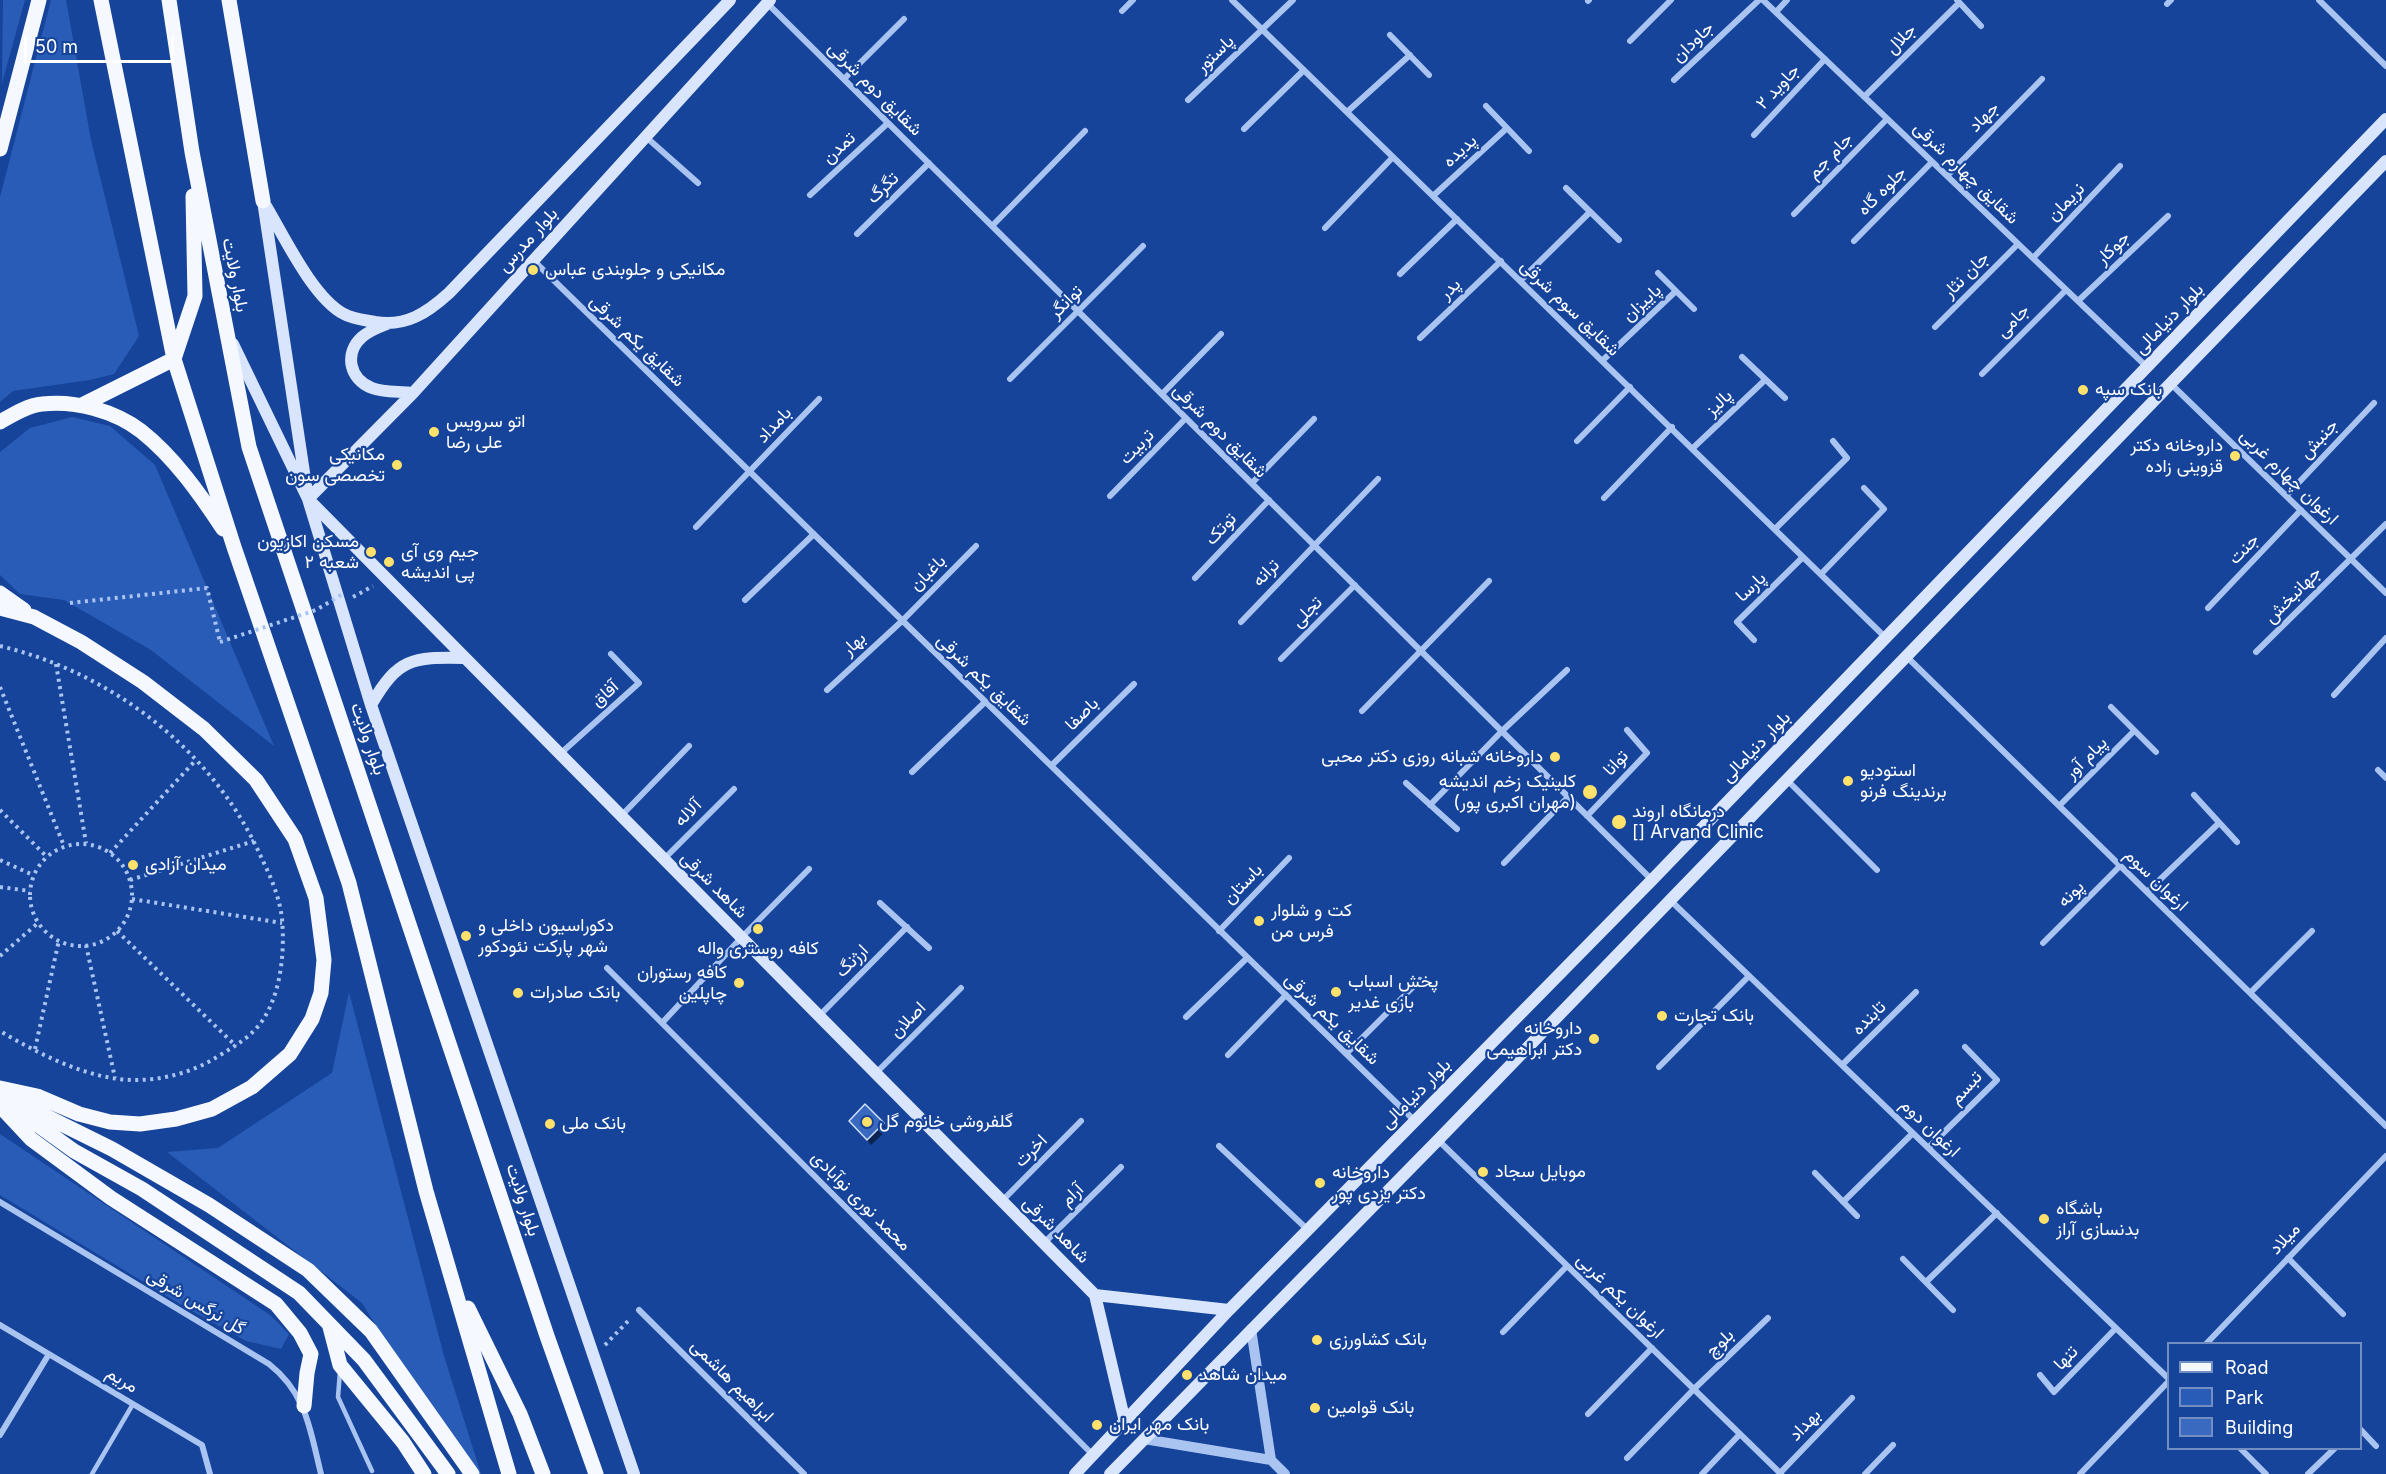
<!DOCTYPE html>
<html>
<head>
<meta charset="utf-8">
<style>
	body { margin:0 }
	#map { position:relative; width:2386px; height:1474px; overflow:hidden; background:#16449a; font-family:Inter,sans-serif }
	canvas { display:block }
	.legend { position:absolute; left:2167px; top:1342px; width:195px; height:108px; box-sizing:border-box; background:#16449a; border:2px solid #738fc2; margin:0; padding:8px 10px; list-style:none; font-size:18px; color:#fff }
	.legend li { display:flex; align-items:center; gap:12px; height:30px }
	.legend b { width:30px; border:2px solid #738fc2 }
	.scale { position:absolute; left:24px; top:36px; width:150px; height:27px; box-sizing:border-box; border:3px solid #fff; border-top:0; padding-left:8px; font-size:18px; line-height:21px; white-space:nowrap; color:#fff; -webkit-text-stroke:4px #16449a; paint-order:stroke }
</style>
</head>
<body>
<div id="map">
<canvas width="2386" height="1474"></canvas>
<ul class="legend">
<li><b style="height:8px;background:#f5f8ff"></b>Road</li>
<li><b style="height:16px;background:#295cb7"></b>Park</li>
<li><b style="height:16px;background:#3a6abf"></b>Building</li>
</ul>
<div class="scale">50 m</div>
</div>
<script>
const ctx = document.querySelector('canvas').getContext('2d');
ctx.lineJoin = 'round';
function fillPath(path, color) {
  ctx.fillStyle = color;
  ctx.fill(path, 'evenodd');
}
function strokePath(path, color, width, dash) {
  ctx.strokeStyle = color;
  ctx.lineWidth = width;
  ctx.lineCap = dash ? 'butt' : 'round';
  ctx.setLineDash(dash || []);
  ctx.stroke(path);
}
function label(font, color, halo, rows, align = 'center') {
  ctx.font = font + ' Inter,Vazirmatn,sans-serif';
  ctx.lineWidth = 4.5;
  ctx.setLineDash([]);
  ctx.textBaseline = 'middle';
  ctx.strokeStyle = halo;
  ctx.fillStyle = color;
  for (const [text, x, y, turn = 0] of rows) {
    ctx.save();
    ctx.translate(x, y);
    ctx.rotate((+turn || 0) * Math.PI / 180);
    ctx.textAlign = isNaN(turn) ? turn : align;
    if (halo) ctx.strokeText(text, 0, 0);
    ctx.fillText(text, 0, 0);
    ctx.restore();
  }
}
fillPath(new Path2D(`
	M 3,0 L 25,0 L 2,83 Z
	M 51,0 L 66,0 L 91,140 L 139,336 L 114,374 L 90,380 L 13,391 L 0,402 L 0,197 Z
	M 72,417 L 110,426 L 155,465 L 274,746 L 151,650 L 64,600 L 20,594 L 0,575 L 0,452 L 30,428 Z
	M 349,992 L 444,1356 L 481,1474 L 477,1474 L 442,1432 L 362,1303 L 167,1152 L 218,1148 L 332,1073 Z
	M 0,1134 L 270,1315 L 289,1334 L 281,1349 L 246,1341 L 185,1307 L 0,1195 Z`), '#295cb7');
fillPath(new Path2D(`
	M 851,1121 L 883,1124 L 887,1130 L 871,1145 Z`), '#0007');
const building = new Path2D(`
	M 865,1104 L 884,1123 L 867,1140 L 849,1121 Z`);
fillPath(building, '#3a6abf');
strokePath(building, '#d2e1fd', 1.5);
strokePath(new Path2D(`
	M 353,597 L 373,586
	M 70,603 L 207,588 L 220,642
	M 0,646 C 113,673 215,752 262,859 C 271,877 280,899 282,919 C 285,952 281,996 260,1024 C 248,1039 233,1047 217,1057 C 193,1072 164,1080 135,1080 C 89,1080 39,1054 0,1031
	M 56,664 L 86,843
	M 0,687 L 64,846
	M 0,810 L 47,857
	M30 895a51 51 0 1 1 102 0a51 51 0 1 1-102 0Z
	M 110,853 L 195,761
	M 0,860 L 33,875
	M 130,880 L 254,841
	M 0,887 L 30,891
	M 132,899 L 282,923
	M 117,931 L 236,1046
	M 86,945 L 115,1078
	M 0,956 L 38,923
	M 35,1049 L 59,940
	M 605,1345 L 631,1318`), '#aac4f2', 4, [3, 4.5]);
strokePath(new Path2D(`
	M 340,1371 L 338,1397 L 372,1471
	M 92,1474 L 133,1404`), '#aac4f2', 4.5);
strokePath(new Path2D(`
	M 1232,0 L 1886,638
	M 1763,0 L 2147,367
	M 1957,0 L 1981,26
	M 2319,0 L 2386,66
	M 1588,1 L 1589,0
	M 767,3 L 1652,880
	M 2167,4 L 2171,0
	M 1122,11 L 1133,0
	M 1776,12 L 1787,0
	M 1390,35 L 1429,75
	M 1630,41 L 1671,0
	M 844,79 L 904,19
	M 1674,80 L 1759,0
	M 1864,97 L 1959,3
	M 1188,100 L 1293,0
	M 1486,106 L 1529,151
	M 1347,112 L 1410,55
	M 1244,129 L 1304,70
	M 1754,135 L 1825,59
	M 646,137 L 698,183
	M 1947,176 L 2042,79
	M 1566,188 L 1619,240
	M 810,195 L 888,123
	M 1433,196 L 1507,128
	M 1794,214 L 1887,119
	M 992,226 L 1085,131
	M 1325,228 L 1393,157
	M 857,234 L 929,163
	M 1854,241 L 1932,162
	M 2033,258 L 2120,166
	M 534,261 L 1415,1121
	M 1658,273 L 1694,309
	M 1400,274 L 1457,219
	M 1521,280 L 1590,212
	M 2078,301 L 2168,216
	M 1935,327 L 2018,244
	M 1420,338 L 1501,261
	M 1742,357 L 1785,398
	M 1603,360 L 1676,291
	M 1982,374 L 2066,290
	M 1010,379 L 1143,246
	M 2170,383 L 2386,593
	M 1162,394 L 1221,334
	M 1577,441 L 1630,387
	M 1693,448 L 1765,380
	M 1252,483 L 1314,419
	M 1110,496 L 1186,418
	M 2286,496 L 2374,403
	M 1604,498 L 1672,427
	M 696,527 L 819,399
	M 1775,529 L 1847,458 L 1833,441
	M 1821,574 L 1884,509 L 1864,488
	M 1195,578 L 1269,500
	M 745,600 L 814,534
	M 2208,608 L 2301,510
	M 1241,622 L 1378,479
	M 1754,640 L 1737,622 L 1803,557
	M 2256,652 L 2386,524
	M 1906,656 L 2386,1126
	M 1281,659 L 1355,585
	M 827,690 L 902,621 L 976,546
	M 2334,695 L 2386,638
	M 2111,707 L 2156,752
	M 1362,711 L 1489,581
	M 560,754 L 639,683 L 611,654
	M 1051,766 L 1134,684
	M 2378,770 L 2386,778
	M 912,772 L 985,702
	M 1787,780 L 1877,870
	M 1406,783 L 1457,829
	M 2194,795 L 2237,842
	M 1430,805 L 1502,731 L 1567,670
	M 2059,806 L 2134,731
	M 621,816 L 689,746
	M 1587,816 L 1647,753 L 1627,730
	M 664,859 L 734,789
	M 1504,863 L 1568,797
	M 2147,892 L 2219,823
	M 1670,900 L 2168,1378
	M 880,903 L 929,948
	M 1219,931 L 1289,858
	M 2043,943 L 2120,866
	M 607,968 L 1093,1455
	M 2250,993 L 2312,931
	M 819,1016 L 907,927
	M 1186,1017 L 1247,958
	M 662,1023 L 741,938 L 809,869
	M 1346,1054 L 1420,980
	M 1228,1055 L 1286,995
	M 1842,1065 L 1916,992
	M 1659,1067 L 1749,976
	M 876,1073 L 961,988
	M 1438,1140 L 1781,1474
	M 1219,1146 L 1308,1230
	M 1928,1148 L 1997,1080 L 1965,1047
	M 1815,1173 L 1857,1216
	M 1002,1201 L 1081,1121
	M 0,1202 L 269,1364 C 307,1394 310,1430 321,1474
	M 1843,1202 L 1913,1133
	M 1044,1243 L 1121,1167
	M 2288,1258 L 2343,1314
	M 1903,1259 L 1953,1310
	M 1926,1282 L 1997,1213
	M 639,1310 L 804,1474
	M 0,1325 L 202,1445 L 210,1474
	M 1503,1332 L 1567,1266
	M 2206,1344 L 2386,1156
	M 2040,1375 L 2054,1392 L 2116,1328
	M 1588,1414 L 1652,1348
	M 2360,1429 L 2376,1446
	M 0,1435 L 49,1354
	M 2240,1448 L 2266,1474
	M 1627,1458 L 1694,1389 L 1768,1318
	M 1780,1473 L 1852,1398
	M 1702,1474 L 1740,1434
	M 1865,1474 L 1893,1445
	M 2080,1474 L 2168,1382
	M 2308,1474 L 2335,1448`), '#aac4f2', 6);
strokePath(new Path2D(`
	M 1251,1329 L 1271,1460
	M 1144,1439 L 1271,1460 L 1285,1474`), '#aac4f2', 10);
strokePath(new Path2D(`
	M 263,201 L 308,499 L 371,705 L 634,1474
	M 266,206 C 284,236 313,298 344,314 C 353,319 365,320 375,322 C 406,327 427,313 449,293 L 730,0
	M 387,324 C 379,327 369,331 362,337 C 344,353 349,379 372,388 C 384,393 400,391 413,393
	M 233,344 L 308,499 L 1095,1295
	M 308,499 L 413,393 L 770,0
	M 371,705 C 398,658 412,657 464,658
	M 1095,1295 L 1229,1310
	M 1095,1295 L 1125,1422
	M 1075,1474 L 1229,1310 L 1652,880 L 2386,119
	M 1110,1474 L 1438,1140 L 2386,161`), '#d9e5fc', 12);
strokePath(new Path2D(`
	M 101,0 L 174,359 L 234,547 L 349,883 L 426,1191 L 509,1474
	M 169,0 L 192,152 L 249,447 L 547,1336 L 596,1474
	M 229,0 L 263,201
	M 0,149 L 39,0
	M 82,405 L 174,359 L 195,296 L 193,196
	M 0,422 C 12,415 28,405 42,404 C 75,400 115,411 141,431 C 174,457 200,494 223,529
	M 0,593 L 24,610
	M 0,608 L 34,617 L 81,642 L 143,682 L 204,729 L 256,780 L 295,839 L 316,898 L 324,960 L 321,993 L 312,1019 L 290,1054 L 252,1087 L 212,1109 L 176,1119 L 140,1124 L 110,1122 L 79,1114 L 37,1096 L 0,1088
	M 5,1096 L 112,1149 L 209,1205 L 308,1270 L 371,1331 L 472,1474
	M 10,1105 L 74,1151 L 142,1189 L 299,1293 L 364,1360 L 448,1474
	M 2,1108 L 31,1139 L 111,1198 L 276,1304 L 300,1333 L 311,1354 L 307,1373 L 304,1406
	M 468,1308 L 520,1414 L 543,1474
	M 330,1327 L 340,1365 L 403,1442 L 424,1474`), '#f5f8ff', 15);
strokePath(new Path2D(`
	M 220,642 L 316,610 L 343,594`), '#aac4f2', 4, [3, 4.5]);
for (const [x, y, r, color] of [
	[533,270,6,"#ffe16b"],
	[2083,390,6,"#ffe16b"],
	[434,432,6,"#ffe16b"],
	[2235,456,6,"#ffe16b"],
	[397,465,6,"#ffe16b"],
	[371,552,6,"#ffe16b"],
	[389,562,6,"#ffe16b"],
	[1555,757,6,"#ffe16b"],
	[1848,781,6,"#ffe16b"],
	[1590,792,8,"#ffe16b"],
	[1619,822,8,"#ffe16b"],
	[133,865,6,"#ffe16b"],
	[1259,921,6,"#ffe16b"],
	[758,929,6,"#ffe16b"],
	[466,936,6,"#ffe16b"],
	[739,983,6,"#ffe16b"],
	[1336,992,6,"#ffe16b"],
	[518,993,6,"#ffe16b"],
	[1662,1016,6,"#ffe16b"],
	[1594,1039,6,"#ffe16b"],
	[867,1122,6,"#ffe16b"],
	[550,1124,6,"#ffe16b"],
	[1483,1172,6,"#ffe16b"],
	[1320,1183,6,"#ffe16b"],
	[2044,1219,6,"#ffe16b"],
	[1317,1340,6,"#ffe16b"],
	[1187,1375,6,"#ffe16b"],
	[1315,1408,6,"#ffe16b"],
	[1097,1425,6,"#ffe16b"]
]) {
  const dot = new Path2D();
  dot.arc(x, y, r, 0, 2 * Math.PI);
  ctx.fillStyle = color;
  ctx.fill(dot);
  strokePath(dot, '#16449a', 2);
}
label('18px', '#fff', '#16449a', [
	["جلال",1901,39,-45],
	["جاودان",1693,42,-44],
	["پاستور",1215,54,-44],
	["جاوید ۲",1778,87,-47],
	["شقایق دوم شرقی",875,89,45],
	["جهاد",1984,117,-45],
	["تمدن",839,148,-43],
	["پدیده",1460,151,-42],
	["جام جم",1830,156,-46],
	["شقایق چهارم شرقی",1966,173,44],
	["تگرگ",883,188,-44],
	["جلوه گاه",1882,191,-45],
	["نریمان",2066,202,-46],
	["بلوار مدرس",528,240,-48],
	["جوکار",2113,248,-44],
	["بلوار ولایت",235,275,79],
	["جان نثار",1966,275,-45],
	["پدر",1450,289,-44],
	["توانگر",1066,302,-45],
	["پاییزان",1642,303,-43],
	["شقایق سوم شرقی",1570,308,44],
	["بلوار دنیامالی",2169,319,-46],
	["جامی",2013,321,-45],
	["شقایق یکم شرقی",637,341,44],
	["پالیز",1719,403,-44],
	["بامداد",774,425,-47],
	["شقایق دوم شرقی",1220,431,45],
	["جنبش",2319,439,-47],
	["تربیت",1137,447,-46],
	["ارغوان چهارم غربی",2289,477,44],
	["توتک",1221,529,-47],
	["جنت",2244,549,-46],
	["باغبان",928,573,-45],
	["ترانه",1266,573,-46],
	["پارسا",1751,587,-44],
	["جهانبخش",2293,595,-45],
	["تجلی",1307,612,-45],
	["بهار",854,644,-43],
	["شقایق یکم شرقی",984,680,44],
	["آفاق",605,694,-42],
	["باصفا",1082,714,-45],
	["بلوار ولایت",368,739,71],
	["بلوار دنیامالی",1756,747,-46],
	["پیام آور",2086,758,-45],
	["توانا",1616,763,-47],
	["آلاله",688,813,-45],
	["ارغوان سوم",2156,880,44],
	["باستان",1243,884,-46],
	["شاهد شرقی",714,885,45],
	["پونه",2071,894,-45],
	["ارژنگ",852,961,-45],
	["تابنده",1869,1018,-45],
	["شقایق یکم شرقی",1332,1019,44],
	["اصلان",908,1020,-45],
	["تبسم",1966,1088,-48],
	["بلوار دنیامالی",1416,1094,-45],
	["ارغوان دوم",1930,1128,44],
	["اخرت",1031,1151,-45],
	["آرام",1072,1195,-44],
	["بلوار ولایت",523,1200,72],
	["محمد نوری نوآبادی",861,1201,45],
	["شاهد شرقی",1056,1230,45],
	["میلاد",2285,1239,-46],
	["ارغوان یکم غربی",1620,1296,44],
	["گل نرگس شرقی",196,1302,31],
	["بلوچ",1720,1343,-44],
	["تنها",2066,1358,-46],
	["مریم",122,1380,31],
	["ابراهیم هاشمی",732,1381,45],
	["بهداد",1805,1425,-46]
]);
label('18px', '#fff', '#16449a', [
	["مکانیکی و جلوبندی عباس",545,270],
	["بانک سپه",2095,390],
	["اتو سرویس",446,422],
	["علی رضا",446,443],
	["داروخانه دکتر",2223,446,"right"],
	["قزوینی زاده",2223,467,"right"],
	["مکانیکی",385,455,"right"],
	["تخصصی سون",385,476,"right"],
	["مسکن اکازیون",359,542,"right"],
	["شعبه ۲",359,563,"right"],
	["جیم وی آی",401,552],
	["پی اندیشه",401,573],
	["داروخانه شبانه روزی دکتر محبی",1543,757,"right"],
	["استودیو",1860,771],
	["برندینگ فرنو",1860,792],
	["کلینیک زخم اندیشه",1576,782,"right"],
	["(مهران اکبری پور)",1576,803,"right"],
	["درمانگاه اروند",1632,812],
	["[] Arvand Clinic",1632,833],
	["میدان آزادی",145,865],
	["کت و شلوار",1271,911],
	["فرس من",1271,932],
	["دکوراسیون داخلی و",478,926],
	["شهر پارکت نئودکور",478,947],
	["کافه روستری واله",758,949,"center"],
	["کافه رستوران",727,973,"right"],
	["چاپلین",727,994,"right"],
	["پخش اسباب",1348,982],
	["بازی غدیر",1348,1003],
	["بانک صادرات",530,993],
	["بانک تجارت",1674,1016],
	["داروخانه",1582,1029,"right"],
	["دکتر ابراهیمی",1582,1050,"right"],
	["گلفروشی خانوم گل",879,1122],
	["بانک ملی",562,1124],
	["موبایل سجاد",1495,1172],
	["داروخانه",1332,1173],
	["دکتر یزدی پور",1332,1194],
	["باشگاه",2056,1209],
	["بدنسازی آراز",2056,1230],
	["بانک کشاورزی",1329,1340],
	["میدان شاهد",1199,1375],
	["بانک قوامین",1327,1408],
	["بانک مهر ایران",1109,1425]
], 'left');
</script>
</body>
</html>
